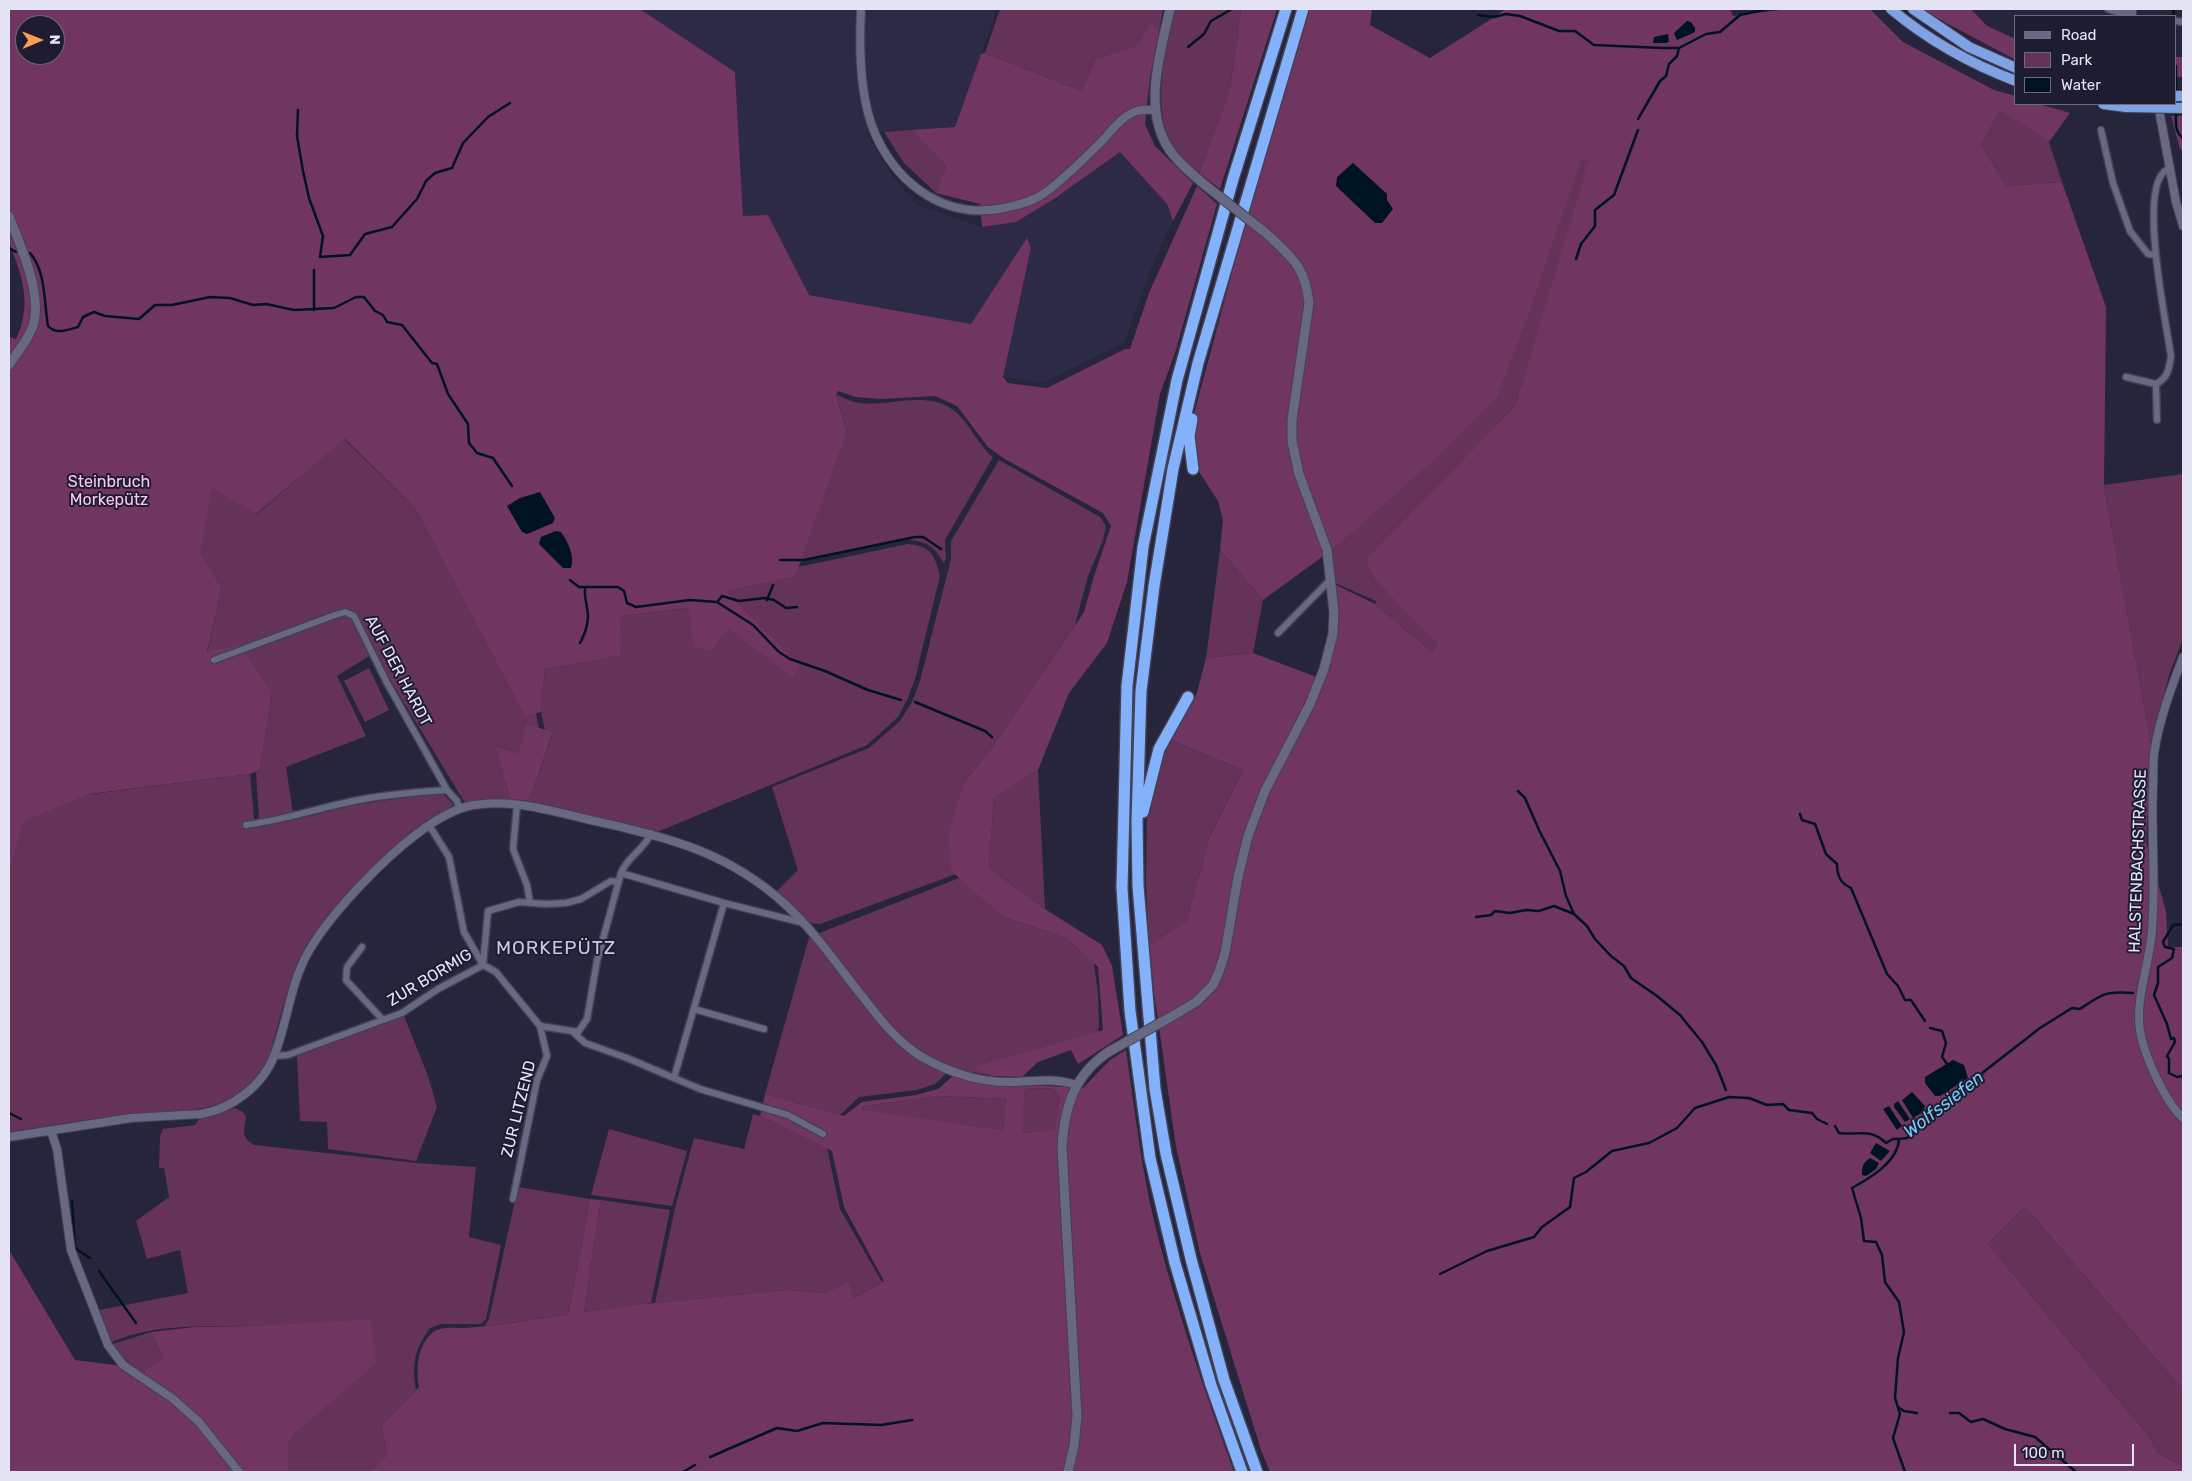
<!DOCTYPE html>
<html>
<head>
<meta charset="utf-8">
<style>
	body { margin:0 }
	#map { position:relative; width:2192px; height:1481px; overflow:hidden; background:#26253b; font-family:Rubik,sans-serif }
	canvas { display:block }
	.frame { position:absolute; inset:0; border:10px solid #e4e4f4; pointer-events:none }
	.legend { position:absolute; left:2014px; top:15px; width:162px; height:90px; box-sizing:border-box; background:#1d1c31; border:1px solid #6d6c7f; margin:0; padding:6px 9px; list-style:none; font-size:15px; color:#e4e4f4 }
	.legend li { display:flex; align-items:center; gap:10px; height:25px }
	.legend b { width:25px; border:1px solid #6d6c7f }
	.north { position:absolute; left:15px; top:15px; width:50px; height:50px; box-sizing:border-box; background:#1d1c31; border:1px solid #6d6c7f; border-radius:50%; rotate:89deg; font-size:14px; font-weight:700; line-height:20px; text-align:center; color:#e4e4f4 }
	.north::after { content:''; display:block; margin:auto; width:18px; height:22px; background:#fc9d54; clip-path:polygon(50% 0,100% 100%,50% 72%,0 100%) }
	.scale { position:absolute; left:2014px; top:1444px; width:120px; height:22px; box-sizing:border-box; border:2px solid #e4e4f4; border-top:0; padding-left:6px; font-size:15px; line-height:18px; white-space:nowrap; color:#e4e4f4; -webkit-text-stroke:4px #1d1c31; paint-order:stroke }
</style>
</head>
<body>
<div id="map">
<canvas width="2192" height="1481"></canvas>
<div class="frame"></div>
<ul class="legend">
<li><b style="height:6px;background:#696882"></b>Road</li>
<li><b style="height:14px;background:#653258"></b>Park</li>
<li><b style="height:14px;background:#001320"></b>Water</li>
</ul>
<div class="north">N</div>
<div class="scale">100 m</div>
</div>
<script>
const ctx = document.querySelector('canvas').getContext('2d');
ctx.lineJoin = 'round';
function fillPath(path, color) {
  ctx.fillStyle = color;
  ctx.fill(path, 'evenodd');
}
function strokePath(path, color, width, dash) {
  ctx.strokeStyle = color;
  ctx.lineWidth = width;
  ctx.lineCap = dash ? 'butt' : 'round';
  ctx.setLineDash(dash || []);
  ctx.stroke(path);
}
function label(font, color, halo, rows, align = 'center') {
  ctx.font = font + ' Rubik,sans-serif';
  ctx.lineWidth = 4;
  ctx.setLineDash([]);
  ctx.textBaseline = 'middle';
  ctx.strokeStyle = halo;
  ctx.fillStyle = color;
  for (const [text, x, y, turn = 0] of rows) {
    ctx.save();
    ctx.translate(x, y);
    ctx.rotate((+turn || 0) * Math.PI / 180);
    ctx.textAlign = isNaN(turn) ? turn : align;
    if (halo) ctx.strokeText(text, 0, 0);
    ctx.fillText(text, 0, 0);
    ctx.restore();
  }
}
fillPath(new Path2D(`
	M 640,9 L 997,9 L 955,127 L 867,133 L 889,172 L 917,205 L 982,227 L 1016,222 L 1054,199 L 1120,152 L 1167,204 L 1173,221 L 1152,266 L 1124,343 L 1043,383 L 1003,377 L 1031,248 L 1027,239 L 972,324 L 809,295 L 768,216 L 743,216 L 735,72 Z`), '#2c2a47');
fillPath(new Path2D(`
	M 1000,9 L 1163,9 L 1159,32 L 1151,25 L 1138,46 L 1095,59 L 1082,91 L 985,53 Z
	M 1174,9 L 1241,9 L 1230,89 L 1199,173 C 1193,168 1186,164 1181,158 C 1147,120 1165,53 1174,9 Z
	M 2000,109 L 2049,142 L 2062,182 L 2007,186 L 1981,145 Z
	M 910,130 L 946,166 L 936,193 L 904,163 L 884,132 Z
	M 1581,160 L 1590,161 L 1515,406 L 1365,559 L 1374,579 L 1439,643 L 1432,652 L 1375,604 L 1376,601 L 1335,583 L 1330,552 Z
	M 17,369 L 257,514 L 344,439 L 415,508 L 525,715 L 536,713 L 539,728 L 526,725 L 518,753 L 495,746 L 510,799 L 486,799 L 465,803 L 374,653 L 337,676 L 366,736 L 286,767 L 293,813 L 259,821 L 256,772 L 260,770 L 272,694 L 207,653 L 222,588 L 202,558 L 92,794 L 250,774 L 255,828 L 294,820 L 355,805 L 441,792 L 454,805 C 407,832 377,863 341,902 C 325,920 308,939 298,961 C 286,992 278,1025 270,1056 C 236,1120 186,1108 126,1115 C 87,1119 48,1126 9,1132 L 9,376 Z
	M 836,394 C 842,397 848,400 854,402 C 886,409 925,389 953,410 C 968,420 977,444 993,457 L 945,540 L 946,558 L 944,563 C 932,544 928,543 906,539 L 800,562 L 847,433 Z
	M 999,460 L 1100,517 L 1106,526 L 1103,540 L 1088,576 L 1075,625 L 987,754 L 965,781 L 951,869 L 956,874 L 820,924 L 806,923 L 777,891 L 798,870 L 772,787 L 869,748 L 900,721 L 912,702 L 920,681 L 951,559 L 951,541 Z
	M 2183,474 L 2183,639 L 2170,672 L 2151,743 L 2104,485 Z
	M 908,544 C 931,546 935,555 940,576 L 915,679 L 908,698 L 898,717 L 867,745 L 657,832 L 529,801 L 553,733 L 545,730 L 541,712 L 545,669 L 619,656 L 621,616 L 688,608 L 712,650 L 729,628 L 800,665 L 727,591 L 795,577 L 798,567 Z
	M 1220,550 L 1263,600 L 1253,653 L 1206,658 Z
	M 369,668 L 389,710 L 365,722 L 344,681 Z
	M 1168,739 L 1243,770 L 1209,838 L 1187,920 L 1149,945 L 1146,884 L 1147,808 Z
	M 1038,770 L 1045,909 L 989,868 L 994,796 Z
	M 959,878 L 1004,917 L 1066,938 L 1094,963 L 1098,995 L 1099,1027 L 1097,1032 L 973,1067 L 992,1076 L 955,1069 L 923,1055 L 895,1034 L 817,934 Z
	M 810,934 L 892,1039 L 921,1060 L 947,1073 L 935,1084 L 917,1090 L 859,1097 L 840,1115 L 765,1094 Z
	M 404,1016 L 428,1076 L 437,1107 L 416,1161 L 328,1149 L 327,1122 L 300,1121 L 297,1056 Z
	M 1053,1088 L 1060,1099 L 1054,1131 L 1021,1133 L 1025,1089 Z
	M 941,1096 L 1006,1099 L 1003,1130 L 863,1111 L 864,1106 Z
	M 234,1108 L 243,1112 L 246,1117 C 244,1130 241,1138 254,1145 L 417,1163 L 476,1167 L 469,1237 L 501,1245 L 486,1319 L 481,1324 L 441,1324 L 430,1328 C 414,1350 412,1364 416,1390 L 381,1425 L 387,1455 L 370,1472 L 288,1472 L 288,1446 L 293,1435 L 371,1319 C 331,1322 291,1326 252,1326 C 205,1327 156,1323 112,1342 L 99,1310 L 188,1293 L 180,1250 L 147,1259 L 136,1221 L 169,1197 L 164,1168 L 159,1168 L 160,1136 L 163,1129 L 195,1125 L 199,1119 L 214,1116 Z
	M 753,1114 L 760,1116 L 827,1148 L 840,1209 L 882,1282 L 854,1298 L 849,1283 L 825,1293 L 786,1290 L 655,1303 L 675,1208 L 694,1138 L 744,1149 Z
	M 609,1129 L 687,1151 L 672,1206 L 591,1195 Z
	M 518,1187 L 590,1199 L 568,1314 L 484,1327 L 489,1319 Z
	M 601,1200 L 670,1210 L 651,1303 L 584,1312 Z
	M 2025,1207 L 2183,1390 L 2183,1466 L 2158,1453 L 2148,1435 L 1988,1244 Z
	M 151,1332 L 163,1358 L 147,1368 L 144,1375 L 127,1362 L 113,1344 Z`), '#653258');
fillPath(new Path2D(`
	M 9,9 L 640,9 L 735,72 L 743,216 L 768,215 L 809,295 L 971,324 L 1027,238 L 1031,248 L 1003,377 L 1008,383 L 1047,388 L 1125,349 L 1130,349 L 1149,293 L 1197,186 L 1217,204 L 1175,353 L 1160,394 L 1127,582 L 1107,643 L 1069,693 L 1038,770 L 994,797 L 989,868 L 1045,909 L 1102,945 L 1112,966 L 1123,1035 L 1078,1064 L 1071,1050 L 1038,1062 L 1022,1077 L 992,1076 L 972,1067 L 1103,1030 L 1098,967 L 1066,938 L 1004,917 L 965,884 L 951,870 L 949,831 L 965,781 L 987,754 L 1084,612 L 1094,576 L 1111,526 L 1103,513 L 1003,458 L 988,447 L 957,406 L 935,396 L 881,399 L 856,397 L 838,391 L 836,395 L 847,433 L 795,577 L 727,591 L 800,665 L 793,677 L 729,629 L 712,650 L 694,647 L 688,608 L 621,616 L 620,656 L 545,669 L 541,712 L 525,716 L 415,508 L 345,439 L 256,514 L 212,488 L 200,554 L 222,588 L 207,652 L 239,645 L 272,694 L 260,770 L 250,774 L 89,794 L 24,821 L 9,870 L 9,337 L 16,339 C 32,305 23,277 9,243 ZM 25,25 L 55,25 L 55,55 L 25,55 Z
	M 1241,9 L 1277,9 L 1220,189 L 1199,173 L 1230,89 Z
	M 1309,9 L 1372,9 L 1370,25 L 1430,58 L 1496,16 L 1505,9 L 1730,9 L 1733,16 L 1788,9 L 1870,9 L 1903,42 L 1994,90 L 2016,96 L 2016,104 L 2039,104 L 2070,113 L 2049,142 L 2000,110 L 1981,145 L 2007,186 L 2062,182 L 2106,307 L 2104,485 L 2151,743 L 2146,842 L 2166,911 L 2168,947 L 2183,947 L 2183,1390 L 2025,1207 L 1988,1244 L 2148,1435 L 2158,1453 L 2183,1466 L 2183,1472 L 1270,1472 L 1261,1450 L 1200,1253 L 1176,1147 L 1154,992 L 1149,945 L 1187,920 L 1209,838 L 1243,770 L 1168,739 L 1196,696 L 1206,658 L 1253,653 L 1322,679 L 1337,637 L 1334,584 L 1375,604 L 1432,652 L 1438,644 L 1374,579 L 1365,559 L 1515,406 L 1589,161 L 1581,160 L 1531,308 L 1497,397 L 1425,468 L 1333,549 L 1263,600 L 1220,550 L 1223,520 L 1218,501 L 1196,467 L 1191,425 L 1248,213 Z
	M 1924,9 L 1971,9 L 1987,26 L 2016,39 L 2016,60 L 1933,16 Z
	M 1151,24 L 1159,32 L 1150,78 L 1145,124 L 1155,146 L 1193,183 L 1173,221 L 1167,204 L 1120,152 L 1054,199 L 1016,222 L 982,227 L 980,204 L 936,193 L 946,166 L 910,130 L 955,127 L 981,54 L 985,53 L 1082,91 L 1095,59 L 1137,46 Z
	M 2176,57 L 2183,57 L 2183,77 L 2176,77 Z
	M 2171,116 L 2183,116 L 2183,151 L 2180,149 Z
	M 526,724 L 553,732 L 529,801 L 510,799 L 495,746 L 518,753 Z
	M 1126,1050 C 1135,1112 1142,1176 1158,1237 C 1179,1317 1206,1395 1234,1472 L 370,1472 L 387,1455 L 381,1425 L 419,1387 C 416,1369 417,1347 432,1333 C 439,1326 455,1328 465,1328 C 499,1326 534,1319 568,1314 L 590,1199 L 601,1200 L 584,1312 L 634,1305 L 786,1290 L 825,1293 L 849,1282 L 854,1298 L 884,1281 L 844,1207 L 832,1151 L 760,1116 L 765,1094 L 844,1116 L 862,1102 L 916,1095 L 938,1089 L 953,1076 L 978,1082 L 1083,1088 L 1110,1060 ZM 1053,1088 L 1060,1099 L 1054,1130 L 1022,1133 L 1025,1089 ZM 941,1096 L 1006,1099 L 1003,1130 L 863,1110 L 864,1106 Z
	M 9,1250 L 75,1360 L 122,1366 L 141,1380 L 147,1368 L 163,1358 L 151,1332 L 195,1327 L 254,1326 L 371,1319 L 376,1363 L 293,1435 L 288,1446 L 288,1472 L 9,1472 Z`), '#703561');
fillPath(new Path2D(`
	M 1687,21 L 1691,22 L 1695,28 L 1695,32 L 1677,40 L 1674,33 Z
	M 1668,34 L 1669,41 L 1667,43 L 1653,43 L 1654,37 Z
	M 1353,163 L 1387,194 L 1387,200 L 1393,209 L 1382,223 L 1375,223 L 1336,186 L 1337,177 Z
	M 540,492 L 555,518 L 553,523 L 527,534 L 522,532 L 507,506 L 520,498 Z
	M 556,531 L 561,532 C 568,542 575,556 571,568 L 563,568 L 539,544 L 541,537 Z
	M 1953,1060 L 1964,1065 L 1968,1078 L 1940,1096 L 1935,1096 L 1925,1083 L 1925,1077 Z
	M 1912,1092 L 1925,1106 L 1923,1112 L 1913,1118 L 1902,1100 Z
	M 1898,1101 L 1910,1119 L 1905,1122 L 1894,1107 L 1894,1104 Z
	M 1889,1106 L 1902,1126 L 1897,1130 L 1883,1109 Z
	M 1876,1143 L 1890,1151 L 1881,1161 L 1870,1153 Z
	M 1870,1158 L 1879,1163 L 1876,1169 L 1866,1176 L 1862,1175 C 1862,1166 1863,1163 1870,1158 Z`), '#001320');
strokePath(new Path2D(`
	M 2173,9 L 2174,16
	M 1478,15 L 1494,17 L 1506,14 L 1520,16 L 1559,31 L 1575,31 L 1594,45 L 1663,48 L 1679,48 L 1706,34 L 1720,32 L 1740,15 L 1767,9
	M 1188,47 L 1204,34 L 1211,21 L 1232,9
	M 2176,66 L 2176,94
	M 298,110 L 297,136 L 303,171 L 309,198 L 323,236 L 320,257 L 350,255 L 365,234 L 392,227 L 417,199 L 426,181 L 435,173 L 452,168 L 463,143 L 488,117 L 510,103
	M 2176,110 C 2176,120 2174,132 2183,138
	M 1638,119 L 1660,81 L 1666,76 L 1669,64 L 1677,56 L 1679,48
	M 9,248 L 16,252
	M 30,253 C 46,271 44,303 48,326 C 56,335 68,330 78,327 L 83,317 L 94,312 L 105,316 L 139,319 L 155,305 L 172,305 L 210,297 L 230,298 L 253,305 L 266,304 L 294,310 L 334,308 L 356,297 L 364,297 L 375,311 L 383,315 L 387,322 L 402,325 L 432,363 L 437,364 L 448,394 L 468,424 L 469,443 L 477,453 L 493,458 L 512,486
	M 1576,259 L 1581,244 L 1595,226 L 1595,210 L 1614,195 L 1638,130
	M 314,310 L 314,270
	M 780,560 L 804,560 L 915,537 L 923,537 L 941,549
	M 570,580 L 579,587 L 618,587 L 624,591 L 627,603 L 636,607 L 690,600 L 717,602 L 722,596 L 739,601 L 764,598 L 774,600 L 786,608 L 797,607
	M 767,600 L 773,585
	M 717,602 L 753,625 L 779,652 L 790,659 L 825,671 L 868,690 L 901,700
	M 580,643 C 586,632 590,621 587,608 C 586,600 584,596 585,587
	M 915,702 L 985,731 L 992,737
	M 1518,791 L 1525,798 L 1539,830 L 1560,871 L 1566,896 L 1574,914 L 1587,926 L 1595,939 L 1611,956 L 1624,966 L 1631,978 L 1657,996 L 1680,1015 L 1702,1042 L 1716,1065 L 1726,1090
	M 1800,814 L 1802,820 L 1815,824 L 1826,854 L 1837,864 C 1837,875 1840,883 1851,888 L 1887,974 L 1898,986 L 1905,1000 L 1911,1000 L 1925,1021
	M 1476,917 L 1491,915 L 1495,911 L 1510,913 L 1526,910 L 1539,911 L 1554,906 L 1574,914
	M 2154,995 L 2167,1024 L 2171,1039 L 2174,1038 L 2175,1042 L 2167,1056 L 2169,1059 L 2169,1073 L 2177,1077 L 2183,1076
	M 2154,995 L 2158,983 L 2158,967 L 2172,958 L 2174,949 L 2165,947 L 2163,942 L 2173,925 L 2183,924
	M 1930,1028 L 1942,1031 L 1946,1043 L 1942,1057 L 1947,1064
	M 9,1113 L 21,1119
	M 1835,1126 L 1839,1133 C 1859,1136 1869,1127 1886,1143 L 1893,1139 L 1899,1139
	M 72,1201 L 75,1248 L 90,1258
	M 99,1271 L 136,1323
	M 1440,1274 L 1487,1251 L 1534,1237 L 1542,1227 L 1570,1207 L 1574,1178 L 1586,1172 L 1612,1151 L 1649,1143 L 1677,1128 L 1695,1108 L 1729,1097 L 1749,1098 L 1767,1105 L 1783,1104 L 1789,1110 L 1812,1113 L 1817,1119 L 1827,1124
	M 1898,1407 L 1904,1411 L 1917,1413
	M 1950,1413 L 1959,1413 L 1971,1422 L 1983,1419 L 2005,1429 L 2035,1437 L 2076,1472
	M 710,1457 L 777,1428 L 797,1431 L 823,1423 L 881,1425 L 912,1420
	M 683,1472 L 695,1465
	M 1905,1472 L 1893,1438 L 1900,1414 L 1895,1398 L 1898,1358 L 1904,1332 L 1899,1302 L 1885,1282 L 1882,1255 L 1876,1242 L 1864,1241 L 1861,1218 L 1852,1188 C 1870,1178 1898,1162 1899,1139 L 1907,1138 L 1986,1070 L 2040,1028 L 2072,1008 L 2080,1009 C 2102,994 2105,991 2133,993`), '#001320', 2.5);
const minor = new Path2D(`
	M 2108,9 L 2117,12 L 2131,12
	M 2176,21 L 2183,22
	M 2101,130 L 2113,183 L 2130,231 L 2148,254 L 2156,255
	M 2126,377 L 2156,384
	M 2157,420 L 2156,384 C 2168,378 2169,369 2171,356 C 2166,322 2140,197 2163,173 C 2164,171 2167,170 2169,169
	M 1278,633 L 1331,579
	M 214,660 L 335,615 L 345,612 L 354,616 L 386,681 L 447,790 L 457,801 L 459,808
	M 517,805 L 513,849 L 527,885 L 530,903
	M 246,825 C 285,820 321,807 359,800 C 388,794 417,792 447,790
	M 429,825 L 449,857 L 464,932 L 483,965 L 496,972 L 540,1026 L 578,1032 L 587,1019 L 597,961 L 621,873 C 627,857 645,849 651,833
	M 621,873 L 724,903 L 804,923
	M 362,947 L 347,967 L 346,980 L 383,1020
	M 694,1009 L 764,1029
	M 573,1032 L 585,1043 L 627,1058 L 700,1089 L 788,1115 L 823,1134
	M 274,1056 L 288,1055 L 402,1013 L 438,989 L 483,965 L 488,911 L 519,902 L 546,904 L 566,903 L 581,899 L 611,881 L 618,882
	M 674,1078 L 724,903
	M 513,1199 L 537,1080 L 547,1056 L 540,1026`);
const tertiary = new Path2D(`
	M 861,9 C 859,47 860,101 876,136 C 900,187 947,220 1004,208 C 1017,205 1028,203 1040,196 C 1057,186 1088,155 1103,140 C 1112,130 1123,115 1137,111 C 1142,109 1150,110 1156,110
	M 2132,9 L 2132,16
	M 2158,104 L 2176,202 L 2183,226
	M 2183,657 C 2172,686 2160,717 2155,748 C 2152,760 2154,773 2153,786 C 2151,833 2156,882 2152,930 C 2150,963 2135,997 2140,1031 C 2144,1055 2165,1102 2183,1118
	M 51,1131 L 57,1149 L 71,1250 L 108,1345 L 123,1365 L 172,1398 L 199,1422 L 239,1472
	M 9,1137 L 131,1118 L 201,1114 C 232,1109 263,1085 274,1056 C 288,1021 290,982 310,949 C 333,911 383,859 418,833 C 434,821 454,808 474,805 C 511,799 549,810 586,819 C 664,837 725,849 786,905 C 817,934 840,969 866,1001 C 883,1023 899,1043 922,1057 C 950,1073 982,1083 1014,1082 C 1036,1081 1055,1078 1076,1085`);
const secondary = new Path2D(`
	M 1170,9 C 1161,51 1143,105 1167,146 C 1176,161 1191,173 1205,185
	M 9,216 C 20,245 39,286 35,317 C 33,334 18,351 9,365
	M 1169,1018 L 1196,1002 L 1213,985 L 1219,972 L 1225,953 L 1238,877 L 1248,836 L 1265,791 L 1310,704 L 1324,669 L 1333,634 L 1334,612 L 1327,550 L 1299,474 L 1292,441 L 1292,420 L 1309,303 C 1305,266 1292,258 1267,234
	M 1068,1472 L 1074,1446 L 1077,1416 L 1062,1148 C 1064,1108 1074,1074 1110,1051`);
const trunk = new Path2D(`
	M 1891,9 C 1928,40 1971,64 2016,81
	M 1913,9 L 1969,47 L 2016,68
	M 2176,96 L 2183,96`);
const motorway = new Path2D(`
	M 1192,419 L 1189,436 L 1193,469
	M 1143,812 L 1159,749 L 1188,697
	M 1242,1472 L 1211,1385 L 1175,1263 L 1150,1158 L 1130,1011 L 1122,888 L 1127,686 L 1143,547 L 1177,380 L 1233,179 L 1286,9
	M 1257,1472 L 1224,1380 L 1191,1259 L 1166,1154 L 1155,1089 L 1138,886 L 1137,822 L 1141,691 L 1154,586 L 1173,469 L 1198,363 L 1303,9`);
strokePath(minor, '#434154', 9);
strokePath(tertiary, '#434154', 10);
strokePath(secondary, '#434154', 11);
strokePath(trunk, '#434154', 12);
strokePath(motorway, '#434154', 14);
strokePath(minor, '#696882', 6);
strokePath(tertiary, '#696882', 8);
strokePath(secondary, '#696882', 9);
strokePath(trunk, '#7ea2e3', 10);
strokePath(motorway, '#84b1fb', 11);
const secondaryBridge = new Path2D(`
	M 1205,185 L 1267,234
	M 1110,1051 L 1169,1018`);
const trunkBridge = new Path2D(`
	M 2103,104 L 2126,107 L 2183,108`);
strokePath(secondaryBridge, '#434154', 11, []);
strokePath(trunkBridge, '#434154', 12, []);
strokePath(secondaryBridge, '#696882', 9);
strokePath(trunkBridge, '#7ea2e3', 10);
label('16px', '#ffc7ee', '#1d1c31', [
	["Steinbruch",109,482],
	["Morkepütz",109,500]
]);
label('16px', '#e4e4f4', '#1d1c31', [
	["AUF DER HARDT",398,671,62],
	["HALSTENBACHSTRASSE",2138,861,-88],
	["ZUR BORMIG",430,978,-31],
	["ZUR LITZEND",519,1109,-76]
]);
label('italic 18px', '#75cbf9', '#1d1c31', [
	["Wolfssiefen",1944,1105,-38]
]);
ctx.letterSpacing = '1px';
label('19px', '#c8c8e5', '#1d1c31', [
	["MORKEPÜTZ",556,949]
]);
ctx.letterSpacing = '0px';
</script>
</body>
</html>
